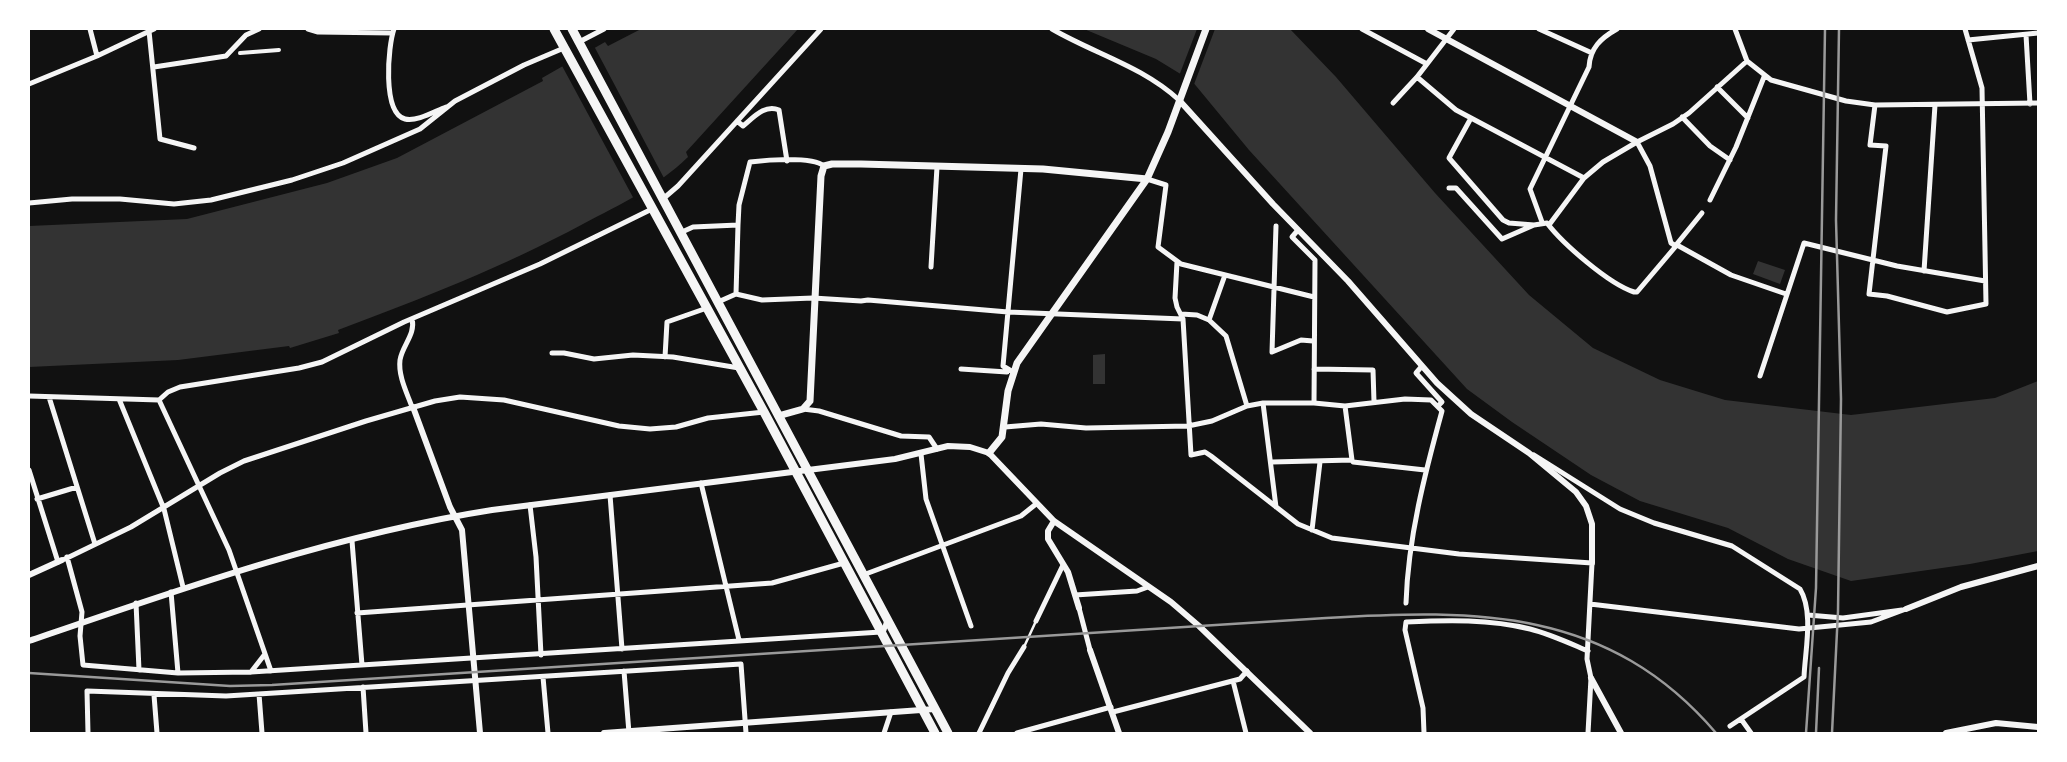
<!DOCTYPE html>
<html>
<head>
<meta charset="utf-8">
<style>
	body { margin:0 }
	#map { position:relative; width:2067px; height:762px; overflow:hidden; background:#111; font-family:"Golos Text",sans-serif }
	canvas { display:block }
	.frame { position:absolute; inset:0; border:30px solid #fff; pointer-events:none }
</style>
</head>
<body>
<div id="map">
<canvas width="2067" height="762"></canvas>
<div class="frame"></div>
</div>
<script>
const ctx = document.querySelector('canvas').getContext('2d');
ctx.lineJoin = 'round';
function fillPath(path, color) {
  ctx.fillStyle = color;
  ctx.fill(path, 'evenodd');
}
function strokePath(path, color, width, dash) {
  ctx.strokeStyle = color;
  ctx.lineWidth = width;
  ctx.lineCap = dash ? 'butt' : 'round';
  ctx.setLineDash(dash || []);
  ctx.stroke(path);
}
fillPath(new Path2D(`
	M 641,29 L 798,29 L 686,152 L 688,157 C 657,187 621,204 583,224 C 503,267 423,298 338,330 L 339,333 L 290,348 L 289,346 L 178,360 L 29,367 L 29,226 L 187,219 L 327,183 L 397,158 L 543,81 L 542,78 L 605,42 L 608,46 Z
	M 1084,29 L 1290,29 L 1336,77 L 1435,193 L 1529,295 L 1593,348 L 1660,380 L 1725,400 L 1851,415 L 1995,398 L 2038,381 L 2038,551 L 1970,564 L 1851,581 L 1788,559 L 1728,528 L 1640,501 L 1591,475 L 1512,422 L 1467,389 L 1249,150 L 1192,81 L 1156,59 Z
	M 1758,261 L 1785,270 L 1780,284 L 1753,274 Z
	M 1105,354 L 1105,384 L 1093,384 L 1093,355 Z`), '#333');
fillPath(new Path2D(`
	M 1197,29 L 1215,29 L 1193,87 L 1179,76 Z
	M 594,46 L 665,180 L 635,201 L 561,64 Z`), '#111');
strokePath(new Path2D(`
	M 1024,647 L 1036,621`), '#f5f5f5', 2.5);
strokePath(new Path2D(`
	M 240,53 L 279,50`), '#f5f5f5', 4);
strokePath(new Path2D(`
	M 308,29 L 318,32 L 392,33
	M 394,29 C 388,46 382,113 405,119 C 417,122 435,111 446,107
	M 1052,29 C 1095,54 1142,66 1179,100
	M 1362,29 L 1427,64
	M 1539,29 L 1592,53
	M 1735,29 L 1747,61
	M 149,31 L 160,139 L 194,148
	M 2026,35 L 2030,104
	M 1968,40 L 2038,33
	M 579,42 L 604,29
	M 97,56 L 154,29
	M 154,67 L 226,56 L 246,35 L 259,29
	M 1417,77 L 1456,110 L 1584,178
	M 29,84 L 97,56 L 90,29
	M 1717,87 L 1748,118
	M 1393,103 L 1417,77 L 1454,29
	M 1875,105 L 1870,145 L 1886,146 L 1869,294 L 1887,296 L 1947,312 L 1986,304 L 1982,88 L 1965,29
	M 1682,117 L 1710,146 L 1730,160
	M 1471,118 L 1449,158 L 1503,220 L 1509,223 L 1534,225 L 1547,223 C 1563,244 1609,284 1634,292 L 1637,292 L 1676,246 L 1671,243 L 1650,166 L 1637,142 L 1673,124 L 1689,113 L 1747,61 L 1771,80 L 1846,101 L 1875,105 L 2038,103
	M 737,121 L 743,126 C 754,117 765,104 779,110 L 787,161
	M 1147,179 L 1166,185 L 1158,247 L 1181,264 L 1314,297
	M 1449,188 L 1456,188 L 1502,239 L 1534,225
	M 664,198 L 678,186 L 821,29
	M 1710,200 L 1736,147 L 1764,77
	M 29,203 L 72,199 L 120,199 L 174,204 L 211,200 L 292,180 L 343,163 L 420,129 L 455,101 L 524,65 L 564,48
	M 1542,222 L 1530,189 L 1589,67 C 1590,48 1601,38 1617,29
	M 1549,225 L 1584,178 L 1603,162 L 1637,142
	M 1276,226 L 1272,352 L 1301,340 L 1313,341
	M 1298,230 L 1292,237 L 1315,260 L 1314,403
	M 682,232 L 693,227 L 738,225 L 739,205 L 750,162 C 766,160 812,156 824,166
	M 1676,245 L 1702,213
	M 1677,245 L 1731,275 L 1786,294
	M 1177,262 L 1175,298 L 1177,307 L 1183,319 L 1191,455 L 1205,452 L 1211,456 L 1298,524 L 1332,538 L 1459,554 L 1592,563 L 1587,659 L 1591,678 L 1588,733
	M 931,267 L 937,167
	M 1924,271 L 1935,105
	M 736,294 L 762,300 L 813,298 L 861,301 L 868,300 L 1008,312 L 1183,319
	M 718,302 L 736,294 L 738,225
	M 1181,314 L 1197,315 L 1209,320 L 1225,275
	M 412,319 C 416,334 402,346 400,360 C 398,376 407,393 412,407
	M 1209,320 L 1226,336 L 1247,406
	M 552,353 L 564,353 L 594,359 L 633,355 L 673,357 L 739,368
	M 665,357 L 667,322 L 707,308
	M 1422,366 L 1416,373 L 1442,402 L 1438,406
	M 961,369 L 1007,372
	M 1314,369 L 1373,370 L 1374,402
	M 1013,372 L 1003,366 L 1021,169
	M 1760,376 L 1804,243 L 1897,266 L 1985,281
	M 29,396 L 159,400 L 168,392 L 180,387 L 299,368 L 322,362 L 404,322 L 540,264 L 652,209
	M 49,397 L 95,544
	M 119,399 L 164,509 L 183,587
	M 159,400 L 229,550 L 271,671
	M 1263,403 L 1276,507
	M 1345,406 L 1352,460
	M 803,409 L 819,411 L 901,436 L 929,437 L 937,449
	M 1005,427 L 1041,424 L 1086,428 L 1188,426 L 1212,421 L 1247,406 L 1263,403 L 1314,403 L 1345,406 L 1405,399 L 1431,400 L 1442,411 C 1425,473 1408,538 1406,603
	M 921,454 L 926,499 L 971,626
	M 1534,455 L 1620,509 L 1654,523 L 1732,546 L 1800,589 C 1814,612 1805,651 1804,677 L 1730,726
	M 1272,462 L 1352,460 L 1353,462 L 1425,470
	M 29,470 L 58,562
	M 701,483 L 739,640
	M 610,495 L 622,649
	M 37,499 L 77,487
	M 530,505 L 536,557 L 541,655
	M 1312,530 L 1320,462
	M 352,541 L 362,665
	M 67,557 L 82,612 L 80,636 L 83,665 L 178,673 L 251,672 L 881,632 L 884,630 L 887,620
	M 65,559 L 131,527 L 220,473 L 244,461 L 366,421 L 435,401 L 460,397 L 504,400 L 619,426 L 650,429 L 676,427 L 708,418 L 764,412
	M 863,575 L 1021,516 L 1036,504
	M 171,592 L 178,673
	M 1075,595 L 1137,591 L 1148,587
	M 136,603 L 139,670
	M 1590,604 L 1799,629 L 1871,622 L 1906,609
	M 1079,608 L 1090,650
	M 357,613 L 772,583 L 844,563
	M 1808,615 L 1843,618 L 1902,610
	M 1036,621 L 1063,565
	M 624,671 L 629,733
	M 251,672 L 265,654
	M 543,677 L 548,733
	M 1233,681 L 1246,733
	M 363,687 L 366,733
	M 259,694 L 262,733
	M 154,695 L 157,733
	M 1113,712 L 1240,679 L 1247,671
	M 1741,719 L 1751,733
	M 88,733 L 87,691 L 226,696 L 741,664 L 746,733
	M 884,733 L 891,712
	M 979,733 L 1008,673 L 1024,647
	M 1017,733 L 1111,707
	M 1424,733 L 1423,708 L 1405,630 L 1406,622 C 1448,620 1489,619 1530,629 C 1550,634 1569,643 1588,651`), '#f5f5f5', 5);
strokePath(new Path2D(`
	M 1428,29 L 1637,142
	M 1179,100 L 1273,204 L 1348,281 L 1437,383 L 1471,414 L 1529,453 L 1576,492 L 1586,506 L 1592,524 L 1592,563
	M 413,407 L 450,507 L 462,530 L 480,733
	M 1054,521 L 1048,531 L 1048,539 L 1068,572 L 1079,608
	M 29,575 L 62,560
	M 1906,609 L 1961,587 L 2038,566
	M 29,641 C 180,589 333,535 492,510 L 895,459 L 948,446 L 970,447 L 989,453 L 1054,521 L 1171,602 L 1199,626 L 1310,733
	M 1090,650 L 1119,733
	M 1591,678 L 1621,733
	M 604,733 L 935,709
	M 1946,733 L 1996,723 L 2038,727`), '#f5f5f5', 6);
strokePath(new Path2D(`
	M 778,416 L 803,409 L 810,401 L 821,176 L 824,166 L 832,164 L 861,164 L 1043,169 L 1147,179
	M 989,453 L 1002,437 L 1008,391 L 1017,363 L 1147,179 L 1168,132 L 1206,29`), '#f5f5f5', 7);
strokePath(new Path2D(`
	M 554,29 L 764,412 L 935,733
	M 572,29 L 948,733`), '#f5f5f5', 9);
strokePath(new Path2D(`
	M 29,673 L 230,686 L 272,685 L 1326,618 C 1478,609 1609,608 1716,733
	M 1806,733 L 1816,588 L 1825,29
	M 1816,733 L 1819,668
	M 1832,733 L 1838,611 L 1841,399 L 1836,220 L 1839,29`), '#9a9a9a', 2.5);
</script>
</body>
</html>
